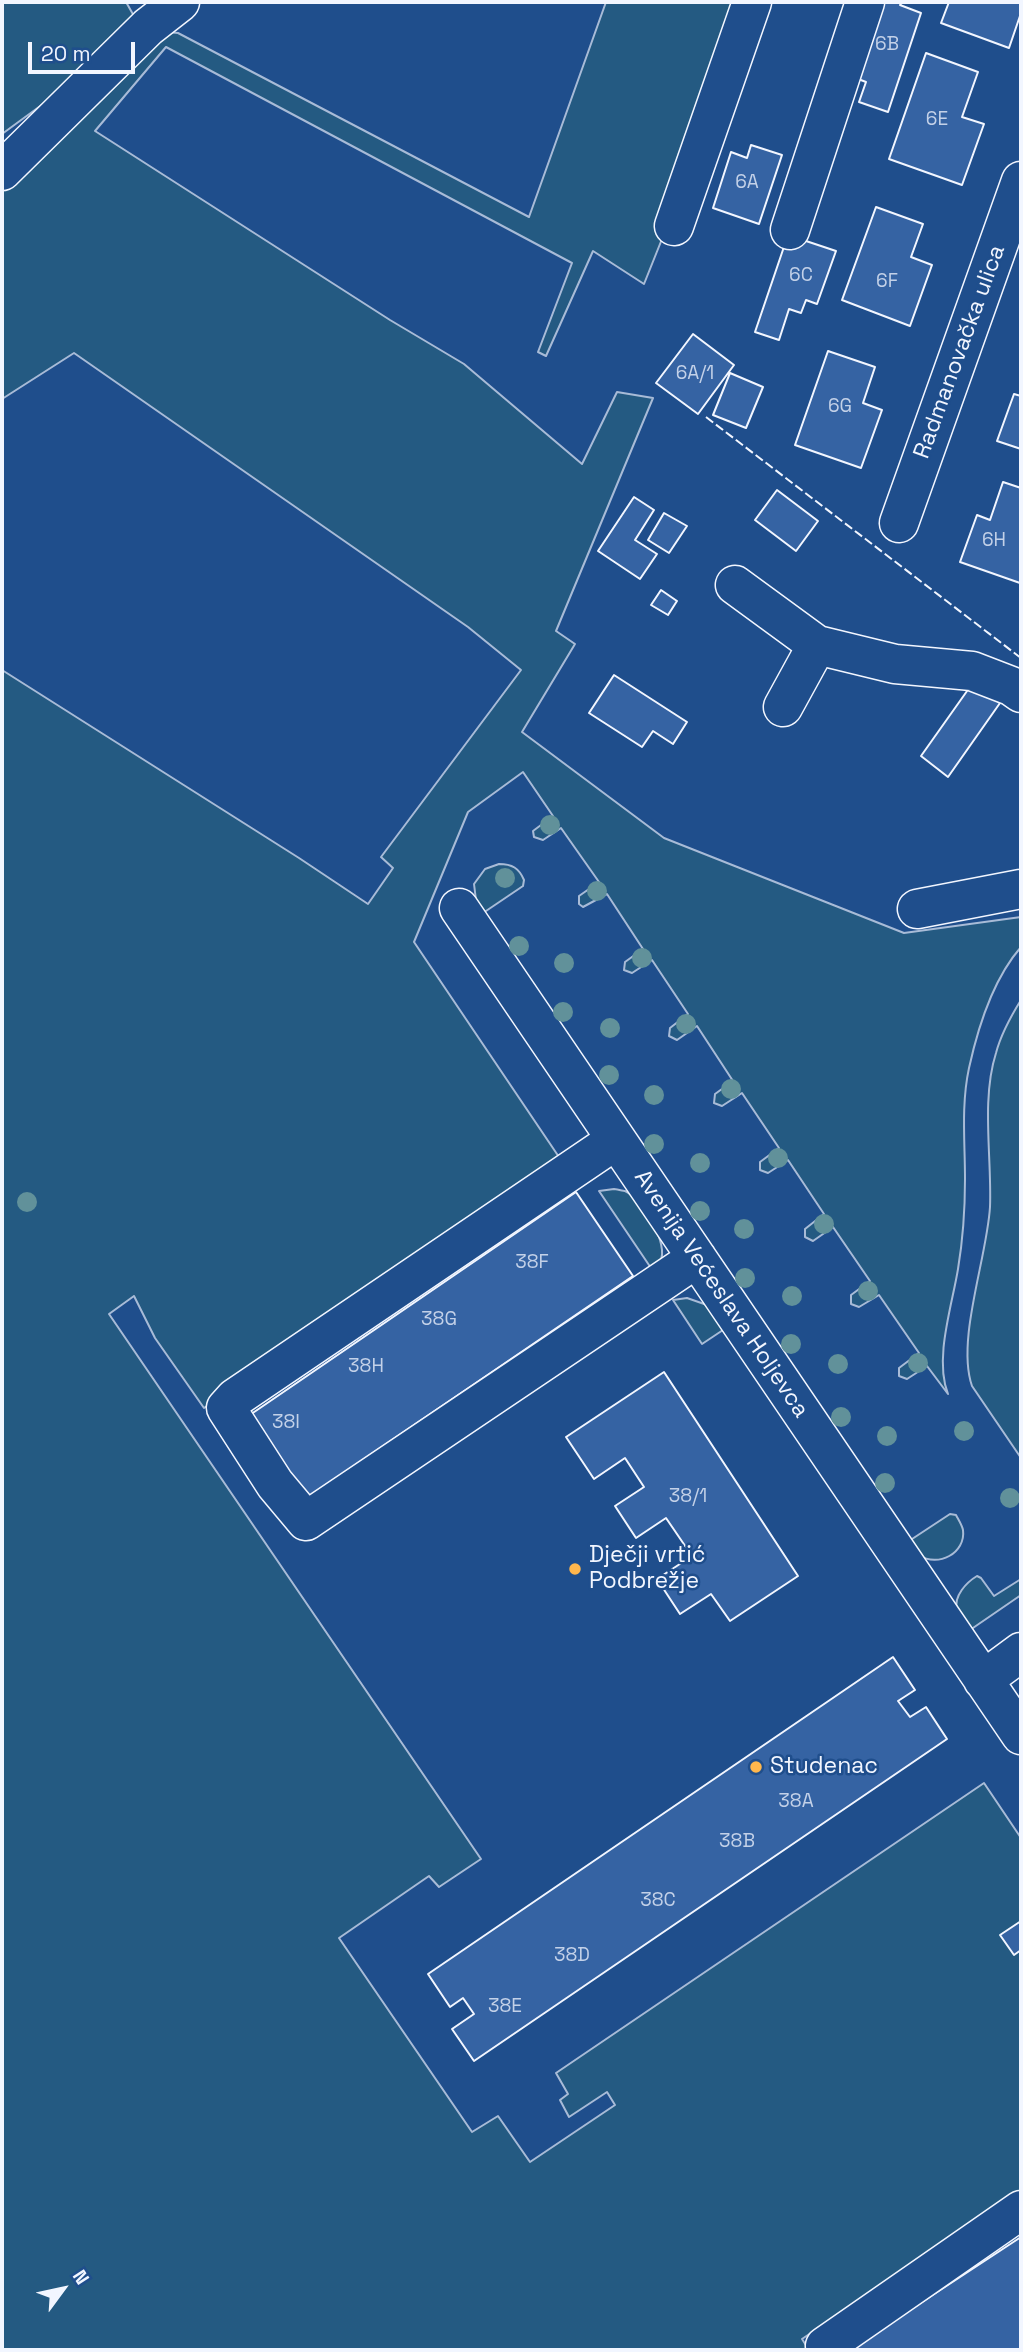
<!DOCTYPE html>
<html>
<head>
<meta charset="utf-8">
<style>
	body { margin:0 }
	#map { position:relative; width:1023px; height:2352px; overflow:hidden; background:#1f4e8c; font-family:"Space Grotesk",sans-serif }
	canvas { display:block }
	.frame { position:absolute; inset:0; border:4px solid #f2f6ff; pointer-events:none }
	.north { position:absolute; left:28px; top:2254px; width:70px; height:70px; -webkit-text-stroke:5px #1f4e8c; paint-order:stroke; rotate:57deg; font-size:19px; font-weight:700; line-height:28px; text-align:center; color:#f2f6ff }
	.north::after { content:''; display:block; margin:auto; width:24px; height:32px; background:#f2f6ff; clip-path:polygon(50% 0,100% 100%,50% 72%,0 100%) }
	.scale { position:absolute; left:28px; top:42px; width:107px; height:32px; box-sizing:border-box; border:4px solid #f2f6ff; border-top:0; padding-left:9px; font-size:21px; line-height:24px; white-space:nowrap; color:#f2f6ff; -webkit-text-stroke:5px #1f4e8c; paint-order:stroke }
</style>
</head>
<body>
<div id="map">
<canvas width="1023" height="2352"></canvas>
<div class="frame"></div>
<div class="north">N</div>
<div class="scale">20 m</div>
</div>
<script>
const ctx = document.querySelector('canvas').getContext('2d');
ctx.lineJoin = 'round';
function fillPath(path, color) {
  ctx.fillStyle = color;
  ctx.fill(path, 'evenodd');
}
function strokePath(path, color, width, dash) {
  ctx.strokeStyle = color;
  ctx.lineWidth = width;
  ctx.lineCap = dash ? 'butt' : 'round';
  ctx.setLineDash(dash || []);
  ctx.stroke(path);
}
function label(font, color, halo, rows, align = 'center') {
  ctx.font = font + ' "Space Grotesk",sans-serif';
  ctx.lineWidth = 5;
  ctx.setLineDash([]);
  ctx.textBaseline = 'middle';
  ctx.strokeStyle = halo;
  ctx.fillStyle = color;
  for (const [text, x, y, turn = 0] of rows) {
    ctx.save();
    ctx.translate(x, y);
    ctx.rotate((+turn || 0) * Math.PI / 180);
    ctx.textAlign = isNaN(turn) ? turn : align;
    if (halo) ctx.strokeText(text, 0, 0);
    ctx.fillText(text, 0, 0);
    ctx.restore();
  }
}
const green = new Path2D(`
	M 2,2 L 126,2 L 134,16 L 58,93 L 2,134 Z
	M 606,2 L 741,2 L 668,224 L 644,284 L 593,251 L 546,356 L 538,352 L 572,263 L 166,47 L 95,131 L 390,320 L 464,364 L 582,464 L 617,392 L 653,398 L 556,631 L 575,644 L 522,732 L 664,838 L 904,933 L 1021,917 L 1021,947 C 993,979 978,1027 969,1068 C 961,1105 965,1142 965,1179 C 965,1209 963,1239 958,1269 C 952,1306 934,1359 948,1394 L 927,1366 L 907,1379 L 899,1376 L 899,1368 L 919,1353 L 879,1295 L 859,1307 L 851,1304 L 851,1295 L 870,1281 L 833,1227 L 813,1241 L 805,1237 L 805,1229 L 824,1214 L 788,1160 L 768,1173 L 760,1170 L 760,1162 L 779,1148 L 742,1093 L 722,1106 L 714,1103 L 715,1094 L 733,1081 L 697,1026 L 677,1040 L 669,1036 L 670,1028 L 688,1014 L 652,960 L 632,973 L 624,970 L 625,962 L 643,949 L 607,894 L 583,907 L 579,904 L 579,896 L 599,882 L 561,828 L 543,840 L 534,837 L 533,831 L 553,816 L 523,772 L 468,812 L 414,942 L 563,1163 L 204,1408 L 155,1338 L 134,1296 L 109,1314 L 481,1859 L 439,1887 L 429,1876 L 339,1938 L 472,2132 L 498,2116 L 530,2162 L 615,2105 L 607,2092 L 569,2117 L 560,2100 L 568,2094 L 556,2073 L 984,1783 L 1021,1838 L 1021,2191 L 802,2339 L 809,2350 L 2,2350 L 2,670 L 299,858 L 368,904 L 393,868 L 381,857 L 521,670 L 468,627 L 74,353 L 2,399 L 2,190 L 79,121 L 167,32 L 178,33 L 529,217 Z
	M 499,864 C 512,864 519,868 524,880 L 523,886 L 483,913 L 476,900 L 474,884 L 485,869 Z
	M 1021,1000 L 1021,1458 L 972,1386 C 956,1340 987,1258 990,1207 C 992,1158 981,1100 996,1053 C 1001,1034 1011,1016 1021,1000 Z
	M 614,1189 C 615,1189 624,1191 625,1191 C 642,1199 670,1244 660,1262 C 658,1266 655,1268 653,1271 L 599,1191 Z
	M 687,1298 L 707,1305 L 726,1328 L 702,1344 L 673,1300 Z
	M 950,1514 L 956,1515 C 958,1519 962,1525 963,1530 C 966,1553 938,1568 919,1555 C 915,1551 912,1546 909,1541 Z
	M 977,1576 L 981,1578 L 994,1596 L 1021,1579 L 1021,1595 L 970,1630 C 966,1625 958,1617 957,1610 C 953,1596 967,1582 977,1576 Z`);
fillPath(green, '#245a82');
strokePath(green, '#a8bbd7', 2);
const building = new Path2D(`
	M 878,2 L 902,2 L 900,5 L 921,13 L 888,112 L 859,102 L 866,82 L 853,77 Z
	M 949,2 L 1021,2 L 1021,13 L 1009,48 L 941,23 Z
	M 926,53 L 978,72 L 962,117 L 984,124 L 962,185 L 889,159 Z
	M 751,145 L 782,155 L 759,224 L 713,208 L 731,152 L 747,158 Z
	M 876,207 L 923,224 L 911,257 L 932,265 L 910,326 L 842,300 Z
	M 788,235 L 836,251 L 817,304 L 806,300 L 801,313 L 789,309 L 779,340 L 755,332 Z
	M 693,334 L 734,365 L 698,414 L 656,383 Z
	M 828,351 L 875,367 L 863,403 L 882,410 L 861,468 L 795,445 Z
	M 730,373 L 763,387 L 746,428 L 713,415 Z
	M 1014,394 L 1021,396 L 1021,449 L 997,441 Z
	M 1003,482 L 1021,488 L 1020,583 L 960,562 L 977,515 L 990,520 Z
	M 777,490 L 818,521 L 796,551 L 755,520 Z
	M 634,497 L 654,510 L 635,540 L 657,554 L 640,579 L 598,551 Z
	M 664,513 L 687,526 L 669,553 L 648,540 Z
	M 661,590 L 677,601 L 668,615 L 651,605 Z
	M 614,675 L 687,722 L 673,744 L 653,731 L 642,747 L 589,713 Z
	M 972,684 L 1000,703 L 948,777 L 921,756 Z
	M 576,1192 L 633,1276 L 298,1504 L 241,1421 Z
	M 664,1372 L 798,1576 L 730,1621 L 711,1594 L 680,1614 L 657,1579 L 692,1556 L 666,1518 L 636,1538 L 615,1506 L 644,1487 L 625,1458 L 594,1479 L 566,1437 Z
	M 893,1657 L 915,1690 L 898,1701 L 910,1717 L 926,1707 L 947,1739 L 474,2061 L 452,2029 L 474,2014 L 463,1998 L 450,2007 L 428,1974 Z
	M 1021,1921 L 1021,1950 L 1014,1955 L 1000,1935 Z
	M 1021,2237 L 1021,2350 L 857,2350 L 855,2346 Z`);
fillPath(building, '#3563a3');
strokePath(building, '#f2f6ff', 2);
const minor = new Path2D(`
	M 2,171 L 148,27 L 180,2
	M 674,226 L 752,2
	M 790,230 L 865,2
	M 899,523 L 1021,181
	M 735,585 L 817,645 L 895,664 L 972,671 L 1011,686 L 1021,693
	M 783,707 L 817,645
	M 459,908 L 1021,1735
	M 917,909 L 1021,889
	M 616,1140 L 235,1398 L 226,1408 L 275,1484 L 306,1521 L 697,1258
	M 983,1680 L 1021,1652
	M 827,2350 L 825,2346 L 1021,2210`);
strokePath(minor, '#f2f6ff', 41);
strokePath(minor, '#1f4e8c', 38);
strokePath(new Path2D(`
	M 706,417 L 1021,658`), '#f2f6ff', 2, [9, 3.5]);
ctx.fillStyle = '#61919a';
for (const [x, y] of [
	[550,825],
	[505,878],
	[597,891],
	[519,946],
	[642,958],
	[564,963],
	[563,1012],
	[686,1024],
	[610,1028],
	[609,1075],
	[731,1089],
	[654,1095],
	[654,1144],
	[778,1158],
	[700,1163],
	[27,1202],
	[700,1211],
	[824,1224],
	[744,1229],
	[745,1278],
	[868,1291],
	[792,1296],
	[791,1344],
	[918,1363],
	[838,1364],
	[841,1417],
	[964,1431],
	[887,1436],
	[885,1483],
	[1010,1498]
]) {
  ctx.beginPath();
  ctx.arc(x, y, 10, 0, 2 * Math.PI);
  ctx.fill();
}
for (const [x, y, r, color] of [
	[575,1569,7,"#ffb74d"],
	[756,1767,7,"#ffb74d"]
]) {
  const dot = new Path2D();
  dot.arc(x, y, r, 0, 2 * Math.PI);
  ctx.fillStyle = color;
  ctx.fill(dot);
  strokePath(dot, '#1f4e8c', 2.5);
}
label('19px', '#c3d1e8', null, [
	["6B",887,45],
	["6E",937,120],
	["6A",747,183],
	["6C",801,276],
	["6F",887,282],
	["6A/1",695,374],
	["6G",840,407],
	["6H",994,541],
	["38F",532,1263],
	["38G",439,1320],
	["38H",366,1367],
	["38I",286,1423],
	["38/1",688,1497],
	["38A",796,1802],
	["38B",737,1842],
	["38C",658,1901],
	["38D",572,1956],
	["38E",505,2007]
]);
label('23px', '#f2f6ff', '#1f4e8c', [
	["Radmanovačka ulica",960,352,-70],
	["Avenija Većeslava Holjevca",721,1294,56]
]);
label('23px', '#f2f6ff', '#1f4e8c', [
	["Dječji vrtić",589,1556],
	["Podbrežje",589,1582],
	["Studenac",770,1767]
], 'left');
</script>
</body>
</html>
